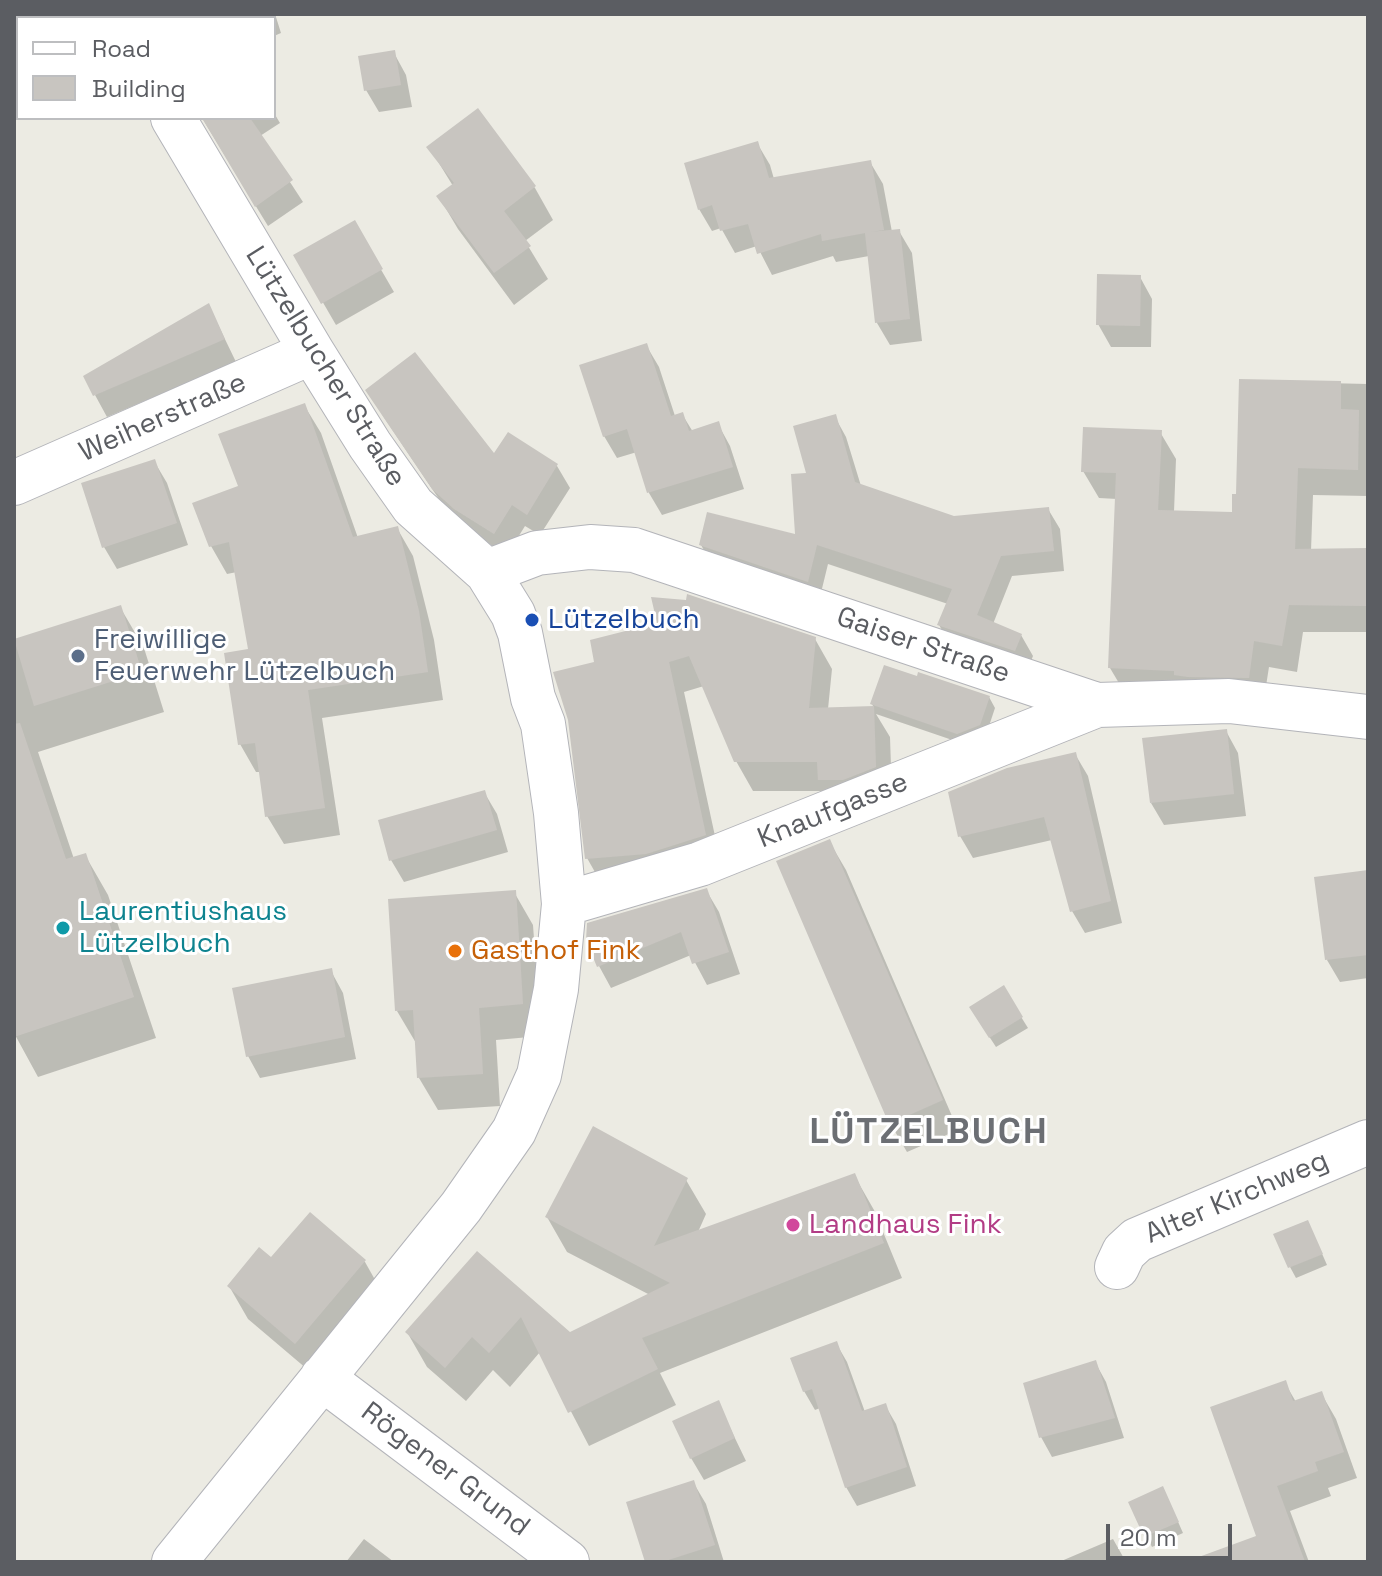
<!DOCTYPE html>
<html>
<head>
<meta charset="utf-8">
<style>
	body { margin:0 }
	#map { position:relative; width:1382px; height:1576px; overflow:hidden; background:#ecebe3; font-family:"Space Grotesk",sans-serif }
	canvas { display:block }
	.frame { position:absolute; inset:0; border:16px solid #5b5d62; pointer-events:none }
	.legend { position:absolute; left:16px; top:16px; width:260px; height:104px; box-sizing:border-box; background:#fff; border:2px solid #bdbec0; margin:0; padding:10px 14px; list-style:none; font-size:24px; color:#5b5d62 }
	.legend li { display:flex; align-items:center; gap:16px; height:40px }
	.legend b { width:40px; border:2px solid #bdbec0 }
	.scale { position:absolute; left:1106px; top:1524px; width:126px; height:36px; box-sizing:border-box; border:4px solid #5b5d62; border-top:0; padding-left:10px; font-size:24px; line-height:28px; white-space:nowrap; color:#5b5d62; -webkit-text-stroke:6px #fff; paint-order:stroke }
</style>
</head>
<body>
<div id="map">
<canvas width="1382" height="1576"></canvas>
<div class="frame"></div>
<ul class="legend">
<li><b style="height:10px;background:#fff"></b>Road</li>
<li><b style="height:22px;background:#c8c5c0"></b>Building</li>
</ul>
<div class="scale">20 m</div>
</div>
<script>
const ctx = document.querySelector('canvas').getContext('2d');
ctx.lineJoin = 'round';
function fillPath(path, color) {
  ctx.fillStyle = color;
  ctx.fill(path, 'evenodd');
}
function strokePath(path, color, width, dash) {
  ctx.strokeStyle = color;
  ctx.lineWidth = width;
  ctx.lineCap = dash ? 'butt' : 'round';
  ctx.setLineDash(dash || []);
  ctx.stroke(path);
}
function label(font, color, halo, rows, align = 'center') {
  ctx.font = font + ' "Space Grotesk",sans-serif';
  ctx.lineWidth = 6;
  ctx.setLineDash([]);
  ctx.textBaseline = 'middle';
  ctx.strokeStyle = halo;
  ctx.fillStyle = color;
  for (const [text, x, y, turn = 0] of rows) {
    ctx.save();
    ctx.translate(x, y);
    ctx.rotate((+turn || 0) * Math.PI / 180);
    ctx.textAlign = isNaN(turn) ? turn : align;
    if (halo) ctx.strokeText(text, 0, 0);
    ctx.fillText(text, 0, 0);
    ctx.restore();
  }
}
fillPath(new Path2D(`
	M 14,14 L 31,15 L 30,18 L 18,18 L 18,41 L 14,49 Z
	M 120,14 L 275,14 L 281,33 L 274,36 L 274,18 L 124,18 Z
	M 394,53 L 406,75 L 412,107 L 379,112 L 366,90 Z
	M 477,111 L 535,188 L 553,220 L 525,241 L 548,279 L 514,305 L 458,229 L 439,197 L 453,186 L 429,147 Z
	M 274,113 L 280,123 L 260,136 L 303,202 L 268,226 L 202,118 L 274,118 Z
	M 757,143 L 770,165 L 774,179 L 870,162 L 883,184 L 892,232 L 899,231 L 912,253 L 922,341 L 890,345 L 877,323 L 869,256 L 836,262 L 833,256 L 772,275 L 757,246 L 735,253 L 721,228 L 712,231 L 699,209 Z
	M 354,223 L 394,292 L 336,325 L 296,256 Z
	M 1140,277 L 1152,299 L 1151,347 L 1111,347 L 1098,324 Z
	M 209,306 L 236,362 L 107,417 L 95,395 Z
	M 646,345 L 659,367 L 675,416 L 682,414 L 693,432 L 718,424 L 730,446 L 744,489 L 662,515 L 649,493 L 637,452 L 617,458 L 604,436 Z
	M 1241,381 L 1368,384 L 1368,496 L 1313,495 L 1311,551 L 1368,550 L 1368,632 L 1303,632 L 1297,672 L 1269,667 L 1263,705 L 1126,695 L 1110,668 L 1117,499 L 1099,498 L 1083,471 L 1160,432 L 1176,459 L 1174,512 L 1234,514 L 1238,496 Z
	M 304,405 L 321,433 L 358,538 L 397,528 L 413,556 L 434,640 L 443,700 L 322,718 L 340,835 L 284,844 L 267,816 L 261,772 L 256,772 L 240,744 L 250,651 L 237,572 L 227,574 L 211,546 L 241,487 Z
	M 381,413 L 494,456 L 508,435 L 557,466 L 570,488 L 540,535 L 525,526 L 507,555 L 469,531 L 447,511 Z
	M 835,417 L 846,437 L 861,486 L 954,518 L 1048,509 L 1060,529 L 1064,571 L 1012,576 L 993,624 L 1021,635 L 1033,656 L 1027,671 L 951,645 L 939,625 L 948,604 L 828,564 L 819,601 L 713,566 L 701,545 L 797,536 L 809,475 Z
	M 154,461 L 167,483 L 188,545 L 117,569 L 104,547 Z
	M 120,607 L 144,648 L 164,712 L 38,752 L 74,859 L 85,855 L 108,895 L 156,1038 L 38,1077 L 14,1033 L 14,641 Z
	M 815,639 L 832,669 L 828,709 L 874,708 L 872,704 L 989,697 L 995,708 L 986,735 L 964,744 L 876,714 L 890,737 L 892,796 L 826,791 L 753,791 L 736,761 L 704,686 L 684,692 L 721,864 L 604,888 L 587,858 L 570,720 L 556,673 Z
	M 1226,731 L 1238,753 L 1246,816 L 1164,825 L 1151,803 Z
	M 1075,754 L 1088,776 L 1122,923 L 1085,933 L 1072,911 L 1052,840 L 973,858 L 960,836 Z
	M 484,792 L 497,814 L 508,852 L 404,882 L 391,860 Z
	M 829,841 L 846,870 L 958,1130 L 907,1152 L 890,1123 Z
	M 1368,872 L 1368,978 L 1340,982 L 1327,960 Z
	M 706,890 L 719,912 L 740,974 L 707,985 L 691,955 L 611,988 L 599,966 Z
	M 514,892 L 533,925 L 541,1036 L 496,1040 L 500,1106 L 438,1110 L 419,1078 L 416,1043 L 397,1011 Z
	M 331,971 L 343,993 L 356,1059 L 260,1078 L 248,1056 Z
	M 1003,988 L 1028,1028 L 996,1047 L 977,1018 Z
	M 854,1175 L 874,1210 L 902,1278 L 660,1373 L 676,1405 L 589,1446 L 540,1352 L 510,1387 L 493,1370 L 466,1401 L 427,1367 L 407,1332 L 477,1254 L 570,1334 L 650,1295 L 567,1252 L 547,1217 L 686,1180 L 706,1214 L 698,1232 Z
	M 310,1215 L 365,1262 L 383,1294 L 314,1375 L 248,1319 L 229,1286 L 271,1260 Z
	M 1313,1233 L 1327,1265 L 1296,1278 L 1290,1267 Z
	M 836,1343 L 847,1362 L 865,1412 L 885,1405 L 896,1424 L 916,1486 L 857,1506 L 846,1487 L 820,1408 L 815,1410 L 804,1391 Z
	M 1095,1362 L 1106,1382 L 1124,1438 L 1052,1457 L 1041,1437 Z
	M 1285,1383 L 1296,1402 L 1321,1393 L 1336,1419 L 1357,1478 L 1328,1488 L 1331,1496 L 1290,1511 L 1309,1562 L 1258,1562 L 1259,1537 Z
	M 718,1403 L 746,1461 L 704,1480 L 691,1458 Z
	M 693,1482 L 706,1504 L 724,1562 L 647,1562 Z
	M 1168,1499 L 1183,1533 L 1152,1547 L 1130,1503 Z
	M 364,1539 L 394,1562 L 346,1562 Z
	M 1113,1539 L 1126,1562 L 1059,1562 Z`), '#0003');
fillPath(new Path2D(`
	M 395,50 L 401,85 L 364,91 L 358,56 Z
	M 478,108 L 536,186 L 504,211 L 531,246 L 494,273 L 436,196 L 454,183 L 426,147 Z
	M 202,118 L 250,118 L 293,180 L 255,207 Z
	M 758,141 L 769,178 L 871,160 L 884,230 L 870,232 L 900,229 L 910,319 L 875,323 L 865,233 L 822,241 L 821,234 L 757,254 L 748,224 L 720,231 L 712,205 L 698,210 L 684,163 Z
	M 355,220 L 383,269 L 321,304 L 293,255 Z
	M 1097,274 L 1141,275 L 1140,326 L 1096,325 Z
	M 209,303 L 225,339 L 93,396 L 83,376 Z
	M 647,343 L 671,416 L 683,412 L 689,431 L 719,421 L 733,467 L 647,493 L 627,429 L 603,437 L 579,365 Z
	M 415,352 L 494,453 L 508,432 L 558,464 L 527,515 L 512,505 L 494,534 L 454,509 L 432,489 L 365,390 Z
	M 1239,379 L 1341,381 L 1341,409 L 1359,410 L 1358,470 L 1298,468 L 1295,549 L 1368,548 L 1368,606 L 1289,605 L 1282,646 L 1254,641 L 1249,678 L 1188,677 L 1174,675 L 1174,671 L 1108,668 L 1116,473 L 1081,472 L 1083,427 L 1162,430 L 1158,510 L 1232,512 L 1232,494 L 1236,494 Z
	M 305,403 L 353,537 L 398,526 L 419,611 L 428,672 L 308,690 L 325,808 L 265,817 L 255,743 L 238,745 L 224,653 L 248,649 L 229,542 L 209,547 L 192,503 L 238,486 L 218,434 Z
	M 836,414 L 855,482 L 954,516 L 1049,507 L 1054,551 L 1001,556 L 977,615 L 1022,634 L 1015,651 L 937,625 L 952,589 L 817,545 L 808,582 L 699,545 L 707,512 L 795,534 L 791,474 L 806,473 L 793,426 Z
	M 155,459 L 177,523 L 102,548 L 81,483 Z
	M 687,594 L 816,637 L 809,708 L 874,706 L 876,767 L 843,780 L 818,780 L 817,762 L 734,762 L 689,656 L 669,662 L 706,835 L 646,854 L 585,859 L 568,720 L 553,672 L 594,662 L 590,640 L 657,623 L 651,597 L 686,600 Z
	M 121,605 L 142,672 L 34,706 L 14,639 Z
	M 884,665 L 917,676 L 918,672 L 990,696 L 980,725 L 957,734 L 870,704 Z
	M 20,723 L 66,859 L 86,853 L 134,997 L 14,1037 L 14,724 Z
	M 1227,729 L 1234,794 L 1150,803 L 1142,738 Z
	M 1076,752 L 1111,901 L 1070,912 L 1044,817 L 958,837 L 948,792 L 1007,768 Z
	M 485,790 L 497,830 L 389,861 L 378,820 Z
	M 830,839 L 943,1100 L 889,1124 L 776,861 Z
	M 1368,870 L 1368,955 L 1325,960 L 1314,877 Z
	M 707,888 L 729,952 L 692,964 L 681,932 L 597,967 L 586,940 L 587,923 Z
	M 516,890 L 523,1004 L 479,1008 L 483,1074 L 417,1078 L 413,1010 L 395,1011 L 388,899 Z
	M 332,968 L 345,1037 L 246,1057 L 232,988 Z
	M 1004,985 L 1023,1017 L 989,1038 L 969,1007 Z
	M 593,1126 L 688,1178 L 654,1246 L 855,1173 L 884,1243 L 642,1338 L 658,1369 L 568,1413 L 521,1317 L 489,1353 L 472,1337 L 445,1368 L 405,1332 L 477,1251 L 570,1332 L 670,1283 L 545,1217 Z
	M 310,1212 L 366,1260 L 295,1344 L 227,1286 L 259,1247 L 271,1257 Z
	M 1308,1220 L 1323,1254 L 1288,1268 L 1273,1234 Z
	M 837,1341 L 862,1411 L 886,1403 L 907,1467 L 845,1488 L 812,1389 L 803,1392 L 790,1358 Z
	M 1096,1360 L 1115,1418 L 1039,1438 L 1023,1383 Z
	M 1286,1380 L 1293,1401 L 1322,1391 L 1344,1452 L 1315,1462 L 1318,1471 L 1277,1486 L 1305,1562 L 1197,1562 L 1196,1558 L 1256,1536 L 1210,1407 Z
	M 719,1400 L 735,1438 L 690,1459 L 672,1421 Z
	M 694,1480 L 715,1545 L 662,1562 L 645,1562 L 626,1502 Z
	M 1163,1486 L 1179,1522 L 1144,1537 L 1128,1502 Z`), '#c8c5c0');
const minor = new Path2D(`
	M 91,14 L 96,18
	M 173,118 L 312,352 L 370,445 L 413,506 L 487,572 L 513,614 L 520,633 L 533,698 L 543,724 L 556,813 L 564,904 L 556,989 L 539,1075 L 514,1131 L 461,1207 L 174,1562
	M 14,483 L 312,352
	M 487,572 L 537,553 L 590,547 L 634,550 L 1097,705 L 1229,701 L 1368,717
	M 564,904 L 700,864 L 1097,705
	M 1117,1267 L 1124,1252 L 1137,1240 L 1368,1142
	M 322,1378 L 567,1562`);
strokePath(minor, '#b3b4b9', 46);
strokePath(minor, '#fff', 44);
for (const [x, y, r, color] of [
	[532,620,8,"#1a4fb4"],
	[78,656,8,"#5c6f8a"],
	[63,928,8,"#0f9aa8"],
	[455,951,8,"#e8710a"],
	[793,1225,8,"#d1479c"]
]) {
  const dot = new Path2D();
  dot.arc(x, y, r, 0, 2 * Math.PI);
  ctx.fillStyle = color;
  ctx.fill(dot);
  strokePath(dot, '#fff', 3);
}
label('28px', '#5b5d62', '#fff', [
	["Lützelbucher Straße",325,367,58],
	["Weiherstraße",163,418,-24],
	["Gaiser Straße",923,646,19],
	["Knaufgasse",833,811,-22],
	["Alter Kirchweg",1237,1198,-23],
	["Rögener Grund",445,1470,37]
]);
label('28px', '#164399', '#fff', [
	["Lützelbuch",548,620]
], 'left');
label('28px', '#4e5e75', '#fff', [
	["Freiwillige",94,640],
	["Feuerwehr Lützelbuch",94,672]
], 'left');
label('28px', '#0d838f', '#fff', [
	["Laurentiushaus",79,912],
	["Lützelbuch",79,944]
], 'left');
label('28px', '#c56008', '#fff', [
	["Gasthof Fink",471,951]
], 'left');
label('28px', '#b23c85', '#fff', [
	["Landhaus Fink",809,1225]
], 'left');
ctx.letterSpacing = '2px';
label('bold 36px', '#6c6f74', '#fff', [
	["LÜTZELBUCH",929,1133]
]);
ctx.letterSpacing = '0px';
</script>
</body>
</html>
